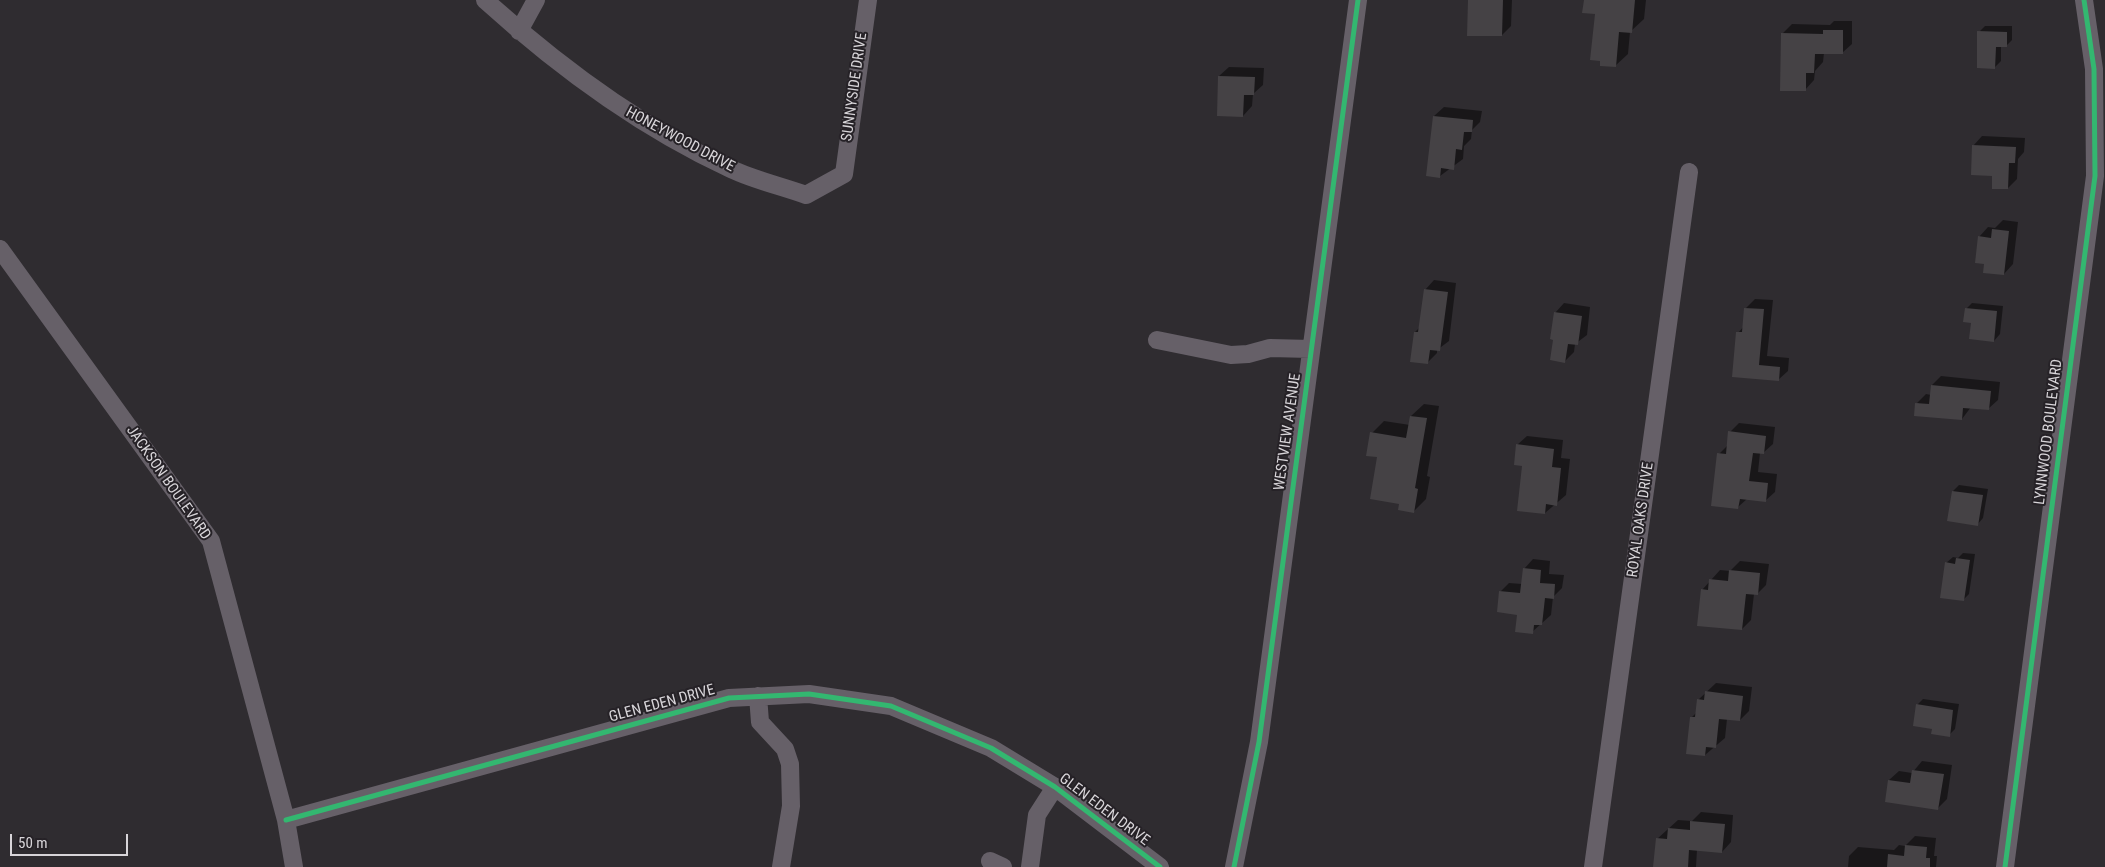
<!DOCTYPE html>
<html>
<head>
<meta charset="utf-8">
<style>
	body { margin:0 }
	#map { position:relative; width:2105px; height:867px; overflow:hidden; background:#2f2c30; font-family:"Roboto Condensed",sans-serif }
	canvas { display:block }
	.scale { position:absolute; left:10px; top:834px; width:118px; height:22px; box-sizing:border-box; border:2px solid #d8d5d9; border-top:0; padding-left:6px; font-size:15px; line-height:18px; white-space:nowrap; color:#d8d5d9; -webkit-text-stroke:4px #262227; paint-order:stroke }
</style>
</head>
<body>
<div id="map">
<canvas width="2105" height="867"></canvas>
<div class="scale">50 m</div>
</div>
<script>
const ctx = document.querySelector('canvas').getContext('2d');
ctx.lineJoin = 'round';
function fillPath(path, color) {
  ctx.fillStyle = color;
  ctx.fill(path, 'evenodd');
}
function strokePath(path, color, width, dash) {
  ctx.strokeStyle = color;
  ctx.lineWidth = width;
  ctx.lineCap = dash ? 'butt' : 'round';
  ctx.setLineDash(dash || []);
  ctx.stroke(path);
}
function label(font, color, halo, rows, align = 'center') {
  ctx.font = font + ' "Roboto Condensed",sans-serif';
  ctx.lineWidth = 4;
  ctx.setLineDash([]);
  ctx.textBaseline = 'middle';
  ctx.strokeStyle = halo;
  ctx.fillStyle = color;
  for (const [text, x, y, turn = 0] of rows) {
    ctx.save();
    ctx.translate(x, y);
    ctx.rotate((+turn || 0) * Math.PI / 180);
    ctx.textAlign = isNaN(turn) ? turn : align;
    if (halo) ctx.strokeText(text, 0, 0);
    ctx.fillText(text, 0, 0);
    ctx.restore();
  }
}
fillPath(new Path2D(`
	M 1469,0 L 1512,0 L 1511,26 L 1502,35 Z
	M 1585,0 L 1646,0 L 1644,19 L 1630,32 L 1628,54 L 1615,66 L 1596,13 Z
	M 1834,21 L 1852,21 L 1852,44 L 1842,53 L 1824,53 L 1823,62 L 1815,71 L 1814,80 L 1805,90 L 1783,33 L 1792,24 L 1830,25 Z
	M 1985,26 L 2012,26 L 2012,40 L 2006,46 L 2001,46 L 2001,61 L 1995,67 L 1979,32 Z
	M 1229,67 L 1264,68 L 1263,85 L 1253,94 L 1252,106 L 1243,116 L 1219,76 Z
	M 1444,107 L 1482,111 L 1480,122 L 1472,130 L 1471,139 L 1464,146 L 1463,159 L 1440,176 L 1434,116 Z
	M 1982,136 L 2025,138 L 2024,152 L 2018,159 L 2017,179 L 2008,188 L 1994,175 L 1973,146 Z
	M 2003,220 L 2018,222 L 2013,264 L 2004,274 L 1985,263 L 1979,237 L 1988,227 L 1995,228 Z
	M 1434,280 L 1456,283 L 1449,341 L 1437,350 L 1437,353 L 1427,363 L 1415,332 L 1420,327 L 1425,290 Z
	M 1755,299 L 1773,300 L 1767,356 L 1789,358 L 1788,371 L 1778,380 L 1733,376 L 1738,333 L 1744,326 L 1746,308 Z
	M 1564,303 L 1590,307 L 1587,335 L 1575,344 L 1574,352 L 1565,361 L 1554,339 L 1555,313 Z
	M 1972,303 L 2003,306 L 2000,334 L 1994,341 L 1972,322 L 1966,309 Z
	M 1941,376 L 2000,382 L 1998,400 L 1988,409 L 1971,407 L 1962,419 L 1917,403 L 1926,394 L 1931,395 L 1932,385 Z
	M 1424,404 L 1439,406 L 1427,476 L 1430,477 L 1426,499 L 1414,511 L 1401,503 L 1378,456 L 1372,433 L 1384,421 L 1410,425 L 1411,416 Z
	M 1739,423 L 1775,427 L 1773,444 L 1763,453 L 1760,453 L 1758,472 L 1777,474 L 1775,492 L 1765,501 L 1747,499 L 1738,507 L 1719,454 L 1728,445 L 1730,432 Z
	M 1527,436 L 1563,440 L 1561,458 L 1570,459 L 1566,495 L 1545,513 L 1517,445 Z
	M 1959,485 L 1988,489 L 1983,518 L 1977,525 L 1953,491 Z
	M 1963,553 L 1975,554 L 1969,594 L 1963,600 L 1946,563 L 1953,557 L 1958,558 Z
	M 1533,559 L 1550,561 L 1549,574 L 1564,575 L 1562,588 L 1553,597 L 1551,615 L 1532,632 L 1500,592 L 1509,583 L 1522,584 L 1524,569 Z
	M 1740,561 L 1769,564 L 1766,585 L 1757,594 L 1754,594 L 1751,620 L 1742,629 L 1702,590 L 1720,570 L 1730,571 Z
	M 1716,683 L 1752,687 L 1749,711 L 1740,720 L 1727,719 L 1725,738 L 1705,755 L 1691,718 L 1697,712 L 1698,700 Z
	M 1923,699 L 1959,704 L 1955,729 L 1949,735 L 1933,728 L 1917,705 Z
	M 1922,761 L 1952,765 L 1947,799 L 1938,808 L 1889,780 L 1899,771 L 1912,773 Z
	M 1701,812 L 1733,815 L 1731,842 L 1722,852 L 1697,850 L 1696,867 L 1655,867 L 1657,839 L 1678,820 L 1692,821 Z
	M 1915,836 L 1936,838 L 1934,856 L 1937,856 L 1936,867 L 1848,867 L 1849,856 L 1858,847 L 1894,850 L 1899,845 L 1905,846 Z`), '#0007');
fillPath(new Path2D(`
	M 1468,0 L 1503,0 L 1502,36 L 1467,36 Z
	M 1584,0 L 1635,0 L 1632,33 L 1619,32 L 1616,67 L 1600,66 L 1600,61 L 1590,60 L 1595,14 L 1582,13 Z
	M 1823,30 L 1843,30 L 1843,54 L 1815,54 L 1814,73 L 1806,73 L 1806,91 L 1780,91 L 1781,33 L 1823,34 Z
	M 1977,31 L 2007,32 L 2007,47 L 1996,47 L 1995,69 L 1977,68 Z
	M 1218,76 L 1255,77 L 1254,95 L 1244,95 L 1243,117 L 1217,116 Z
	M 1433,116 L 1473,120 L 1472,132 L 1464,132 L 1462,150 L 1456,149 L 1454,170 L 1441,168 L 1440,178 L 1426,176 Z
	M 1972,145 L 2016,147 L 2015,163 L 2009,163 L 2008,189 L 1992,189 L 1992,176 L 1971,175 Z
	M 1992,229 L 2009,231 L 2004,275 L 1983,273 L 1984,264 L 1975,263 L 1978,236 L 1991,238 Z
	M 1424,289 L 1448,292 L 1440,351 L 1430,350 L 1428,364 L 1410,362 L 1414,332 L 1418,332 Z
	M 1744,308 L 1764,309 L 1759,365 L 1780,367 L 1779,381 L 1732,377 L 1736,332 L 1742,332 Z
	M 1965,308 L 1997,311 L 1994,342 L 1969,339 L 1971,323 L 1963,322 Z
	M 1554,312 L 1582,316 L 1578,345 L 1568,344 L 1565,363 L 1550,360 L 1553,340 L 1550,339 Z
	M 1931,385 L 1991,391 L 1989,410 L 1963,408 L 1962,420 L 1914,416 L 1915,403 L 1929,404 Z
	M 1410,416 L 1427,418 L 1415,488 L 1418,489 L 1414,513 L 1398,510 L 1399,504 L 1370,499 L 1377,457 L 1366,456 L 1370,432 L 1406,438 Z
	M 1728,431 L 1766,436 L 1764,454 L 1753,453 L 1749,481 L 1768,483 L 1766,502 L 1740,499 L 1738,509 L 1711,506 L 1717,453 L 1726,454 Z
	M 1516,444 L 1554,449 L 1552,467 L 1561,468 L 1557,506 L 1546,504 L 1545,514 L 1517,511 L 1522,466 L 1514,465 Z
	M 1952,491 L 1983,495 L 1978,526 L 1947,521 Z
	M 1956,558 L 1970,560 L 1964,601 L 1940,598 L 1945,562 L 1955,564 Z
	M 1523,568 L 1541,570 L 1540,583 L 1555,584 L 1554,599 L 1545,598 L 1542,625 L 1534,625 L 1533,634 L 1515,632 L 1517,615 L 1497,612 L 1499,591 L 1520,593 Z
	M 1729,570 L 1760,573 L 1758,595 L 1746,594 L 1742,630 L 1697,626 L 1701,589 L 1708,590 L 1709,579 L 1728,581 Z
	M 1705,691 L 1743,696 L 1740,721 L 1719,719 L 1716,748 L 1706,747 L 1705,756 L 1686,754 L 1690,717 L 1695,717 L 1697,699 L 1704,700 Z
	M 1916,704 L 1953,710 L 1950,737 L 1931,734 L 1932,729 L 1913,726 Z
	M 1912,770 L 1944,774 L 1938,810 L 1885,802 L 1888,780 L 1910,783 Z
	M 1690,821 L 1725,824 L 1722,853 L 1689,850 L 1688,867 L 1653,867 L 1656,838 L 1667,839 L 1668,828 L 1690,830 Z
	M 1905,845 L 1927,847 L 1926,858 L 1930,858 L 1930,867 L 1887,867 L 1888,854 L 1904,856 Z`), '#454245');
strokePath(new Path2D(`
	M 485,0 C 559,67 640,127 731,169 C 754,180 781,186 806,195 L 844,174 L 868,0
	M 519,31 L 536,0
	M 0,249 L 211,541 L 286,820 L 294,867
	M 1157,340 L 1231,355 L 1248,354 L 1270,348 L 1311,349
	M 758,696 L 760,722 L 785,749 L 790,764 L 791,806 L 781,867
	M 286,820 L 729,698 L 809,694 L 891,706 L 991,748 L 1055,787 L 1160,867
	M 990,861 L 1003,867
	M 1030,867 L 1037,815 L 1055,787
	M 1234,867 L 1259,742 L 1358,0
	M 1593,867 L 1689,172
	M 2005,867 L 2095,176 L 2094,69 L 2084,0`), '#666068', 18);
strokePath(new Path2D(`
	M 286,820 L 729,698 L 809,694 L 891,706 L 991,748 L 1055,787 L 1160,867
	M 1234,867 L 1259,742 L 1358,0
	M 2005,867 L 2095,176 L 2094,69 L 2084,0`), '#33b770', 5);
label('15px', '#d8d5d9', '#262227', [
	["SUNNYSIDE DRIVE",855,87,-82],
	["HONEYWOOD DRIVE",680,140,28],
	["WESTVIEW AVENUE",1288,432,-82],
	["LYNNWOOD BOULEVARD",2049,432,-83],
	["JACKSON BOULEVARD",168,483,55],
	["ROYAL OAKS DRIVE",1641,520,-82],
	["GLEN EDEN DRIVE",662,704,-15],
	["GLEN EDEN DRIVE",1104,810,37]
]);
</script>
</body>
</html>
